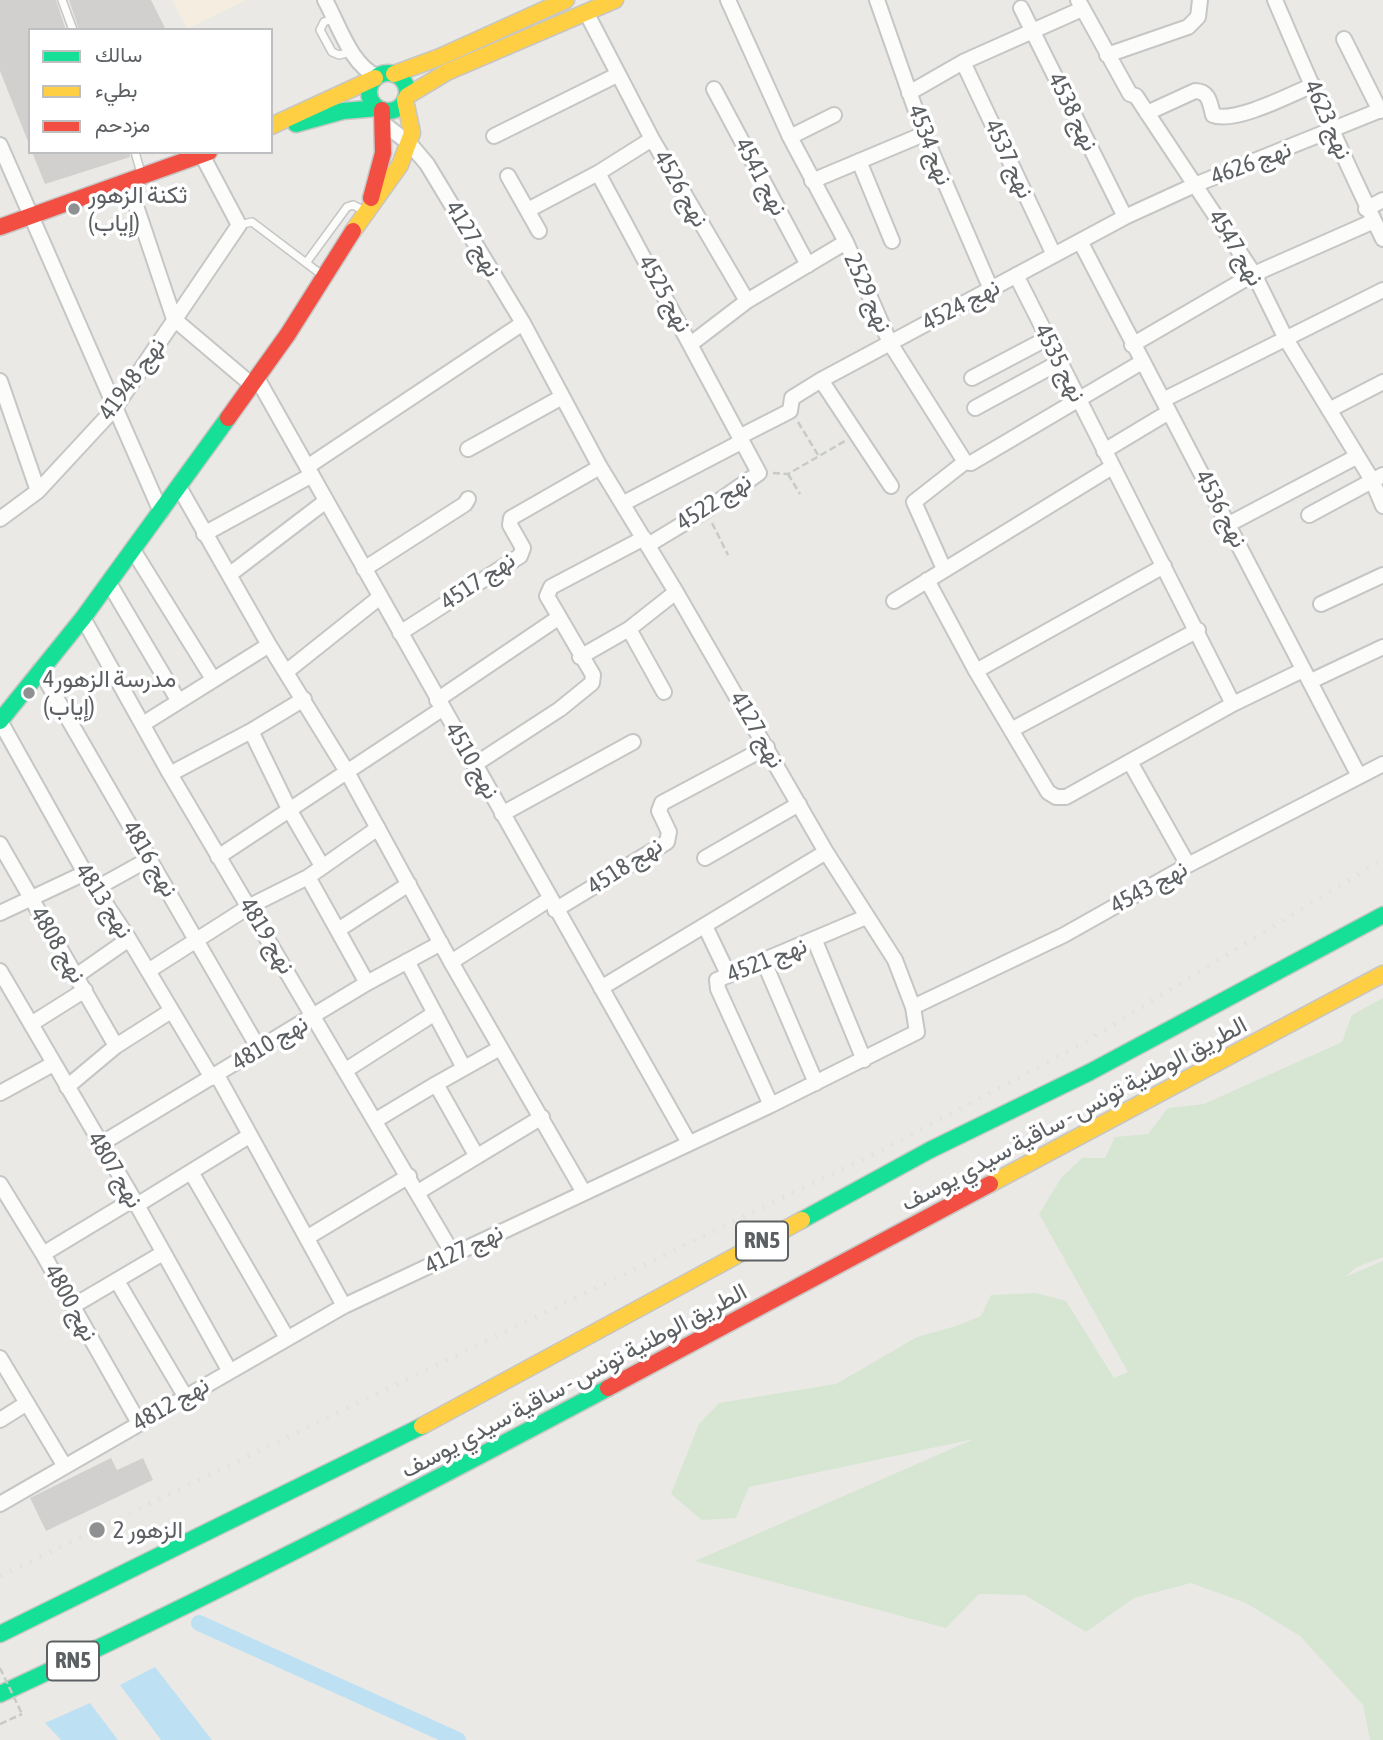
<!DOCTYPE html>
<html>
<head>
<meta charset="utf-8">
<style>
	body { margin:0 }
	#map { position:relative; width:1383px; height:1740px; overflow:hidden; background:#ebe9e6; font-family:"Asap Condensed",Vazirmatn,sans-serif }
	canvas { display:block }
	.legend { position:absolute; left:28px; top:28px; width:245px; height:126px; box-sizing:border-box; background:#fff; border:2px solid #bebfc1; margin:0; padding:9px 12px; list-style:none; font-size:21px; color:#5c6063 }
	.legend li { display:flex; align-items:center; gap:14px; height:35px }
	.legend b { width:35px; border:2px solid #bebfc1 }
</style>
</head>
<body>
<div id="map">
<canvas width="1383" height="1740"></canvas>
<ul class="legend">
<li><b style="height:9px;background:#16e098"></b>سالك</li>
<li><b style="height:9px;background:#ffcf43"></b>بطيء</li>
<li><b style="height:9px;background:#f24e42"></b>مزدحم</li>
</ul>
</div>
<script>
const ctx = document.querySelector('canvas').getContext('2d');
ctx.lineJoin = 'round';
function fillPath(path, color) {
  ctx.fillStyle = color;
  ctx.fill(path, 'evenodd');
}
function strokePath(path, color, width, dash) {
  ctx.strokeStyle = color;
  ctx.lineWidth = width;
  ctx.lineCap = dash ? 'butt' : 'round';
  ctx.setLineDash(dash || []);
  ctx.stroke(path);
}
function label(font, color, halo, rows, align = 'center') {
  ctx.font = font + ' "Asap Condensed",Vazirmatn,sans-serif';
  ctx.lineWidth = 7;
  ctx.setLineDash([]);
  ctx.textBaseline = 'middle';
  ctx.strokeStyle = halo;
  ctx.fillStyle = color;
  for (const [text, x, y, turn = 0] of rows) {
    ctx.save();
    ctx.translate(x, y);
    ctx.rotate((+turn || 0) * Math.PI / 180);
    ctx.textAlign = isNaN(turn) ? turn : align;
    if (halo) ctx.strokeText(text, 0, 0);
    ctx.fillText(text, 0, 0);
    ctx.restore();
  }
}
fillPath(new Path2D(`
	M 172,0 L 246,0 L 187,29 Z`), '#f4ede0');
fillPath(new Path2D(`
	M 1383,998 L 1383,1257 L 1357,1267 L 1345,1277 L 1383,1261 L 1383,1740 L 1370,1740 L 1363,1705 L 1300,1636 L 1246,1603 L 1191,1583 L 1134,1598 L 1086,1632 L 1025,1595 L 979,1594 L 946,1628 L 695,1561 L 974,1439 L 749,1487 L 736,1518 L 702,1520 L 671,1494 L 699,1424 L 719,1403 L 836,1384 L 917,1337 L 956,1326 L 981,1316 L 991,1295 L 1036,1293 L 1066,1301 L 1114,1378 L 1128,1372 L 1039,1214 L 1061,1178 L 1082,1158 L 1105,1158 L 1115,1137 L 1148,1134 L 1168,1108 L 1204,1104 L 1342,1042 L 1352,1015 Z`), '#d6e6d2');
fillPath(new Path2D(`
	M 155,1667 L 212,1740 L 161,1740 L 120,1685 Z
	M 90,1703 L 118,1740 L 61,1740 L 45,1723 Z`), '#bde1f3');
strokePath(new Path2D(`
	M 199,1623 L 458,1740`), '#bde1f3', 16);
fillPath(new Path2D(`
	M 0,0 L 56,0 L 66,30 L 30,30 L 29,144 L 0,71 Z
	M 69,0 L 151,0 L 166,30 L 79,30 Z
	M 32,152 L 129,152 L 130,157 L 45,184 Z
	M 111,1458 L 117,1470 L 143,1458 L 153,1480 L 46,1531 L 30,1498 Z`), '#d2d0cf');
const lane = new Path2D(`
	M 62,0 L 73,30
	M 334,18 L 324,22 L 320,30 L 332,52 L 339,55 L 351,52
	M 135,152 L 141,173
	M 239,225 L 252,222 L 322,275
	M 306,263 L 347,207 L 353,205 L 363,210`);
const street = new Path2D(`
	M 325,0 C 338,23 351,66 377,76
	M 728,0 L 790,137 L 846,242 L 890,343 L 965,462 L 971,463 L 1142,362
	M 877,0 L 924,134 L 990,287
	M 1078,0 L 1130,94 L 1136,96 L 1254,274 L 1286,339 L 1372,480 L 1383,506
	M 1275,0 C 1309,80 1345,161 1383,239
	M 1021,8 L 1125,217
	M 586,12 L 652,139 L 747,301
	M 1344,39 L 1380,111
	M 1107,55 L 1188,27 L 1198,17 L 1200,0
	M 963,62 L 1054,255
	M 714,89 L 808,265
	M 909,93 L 963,62 L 1082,9
	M 1147,113 L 1195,91 C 1209,91 1210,103 1213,115 C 1234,124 1292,94 1313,85
	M 494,136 L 617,75
	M 790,137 L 834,115
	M 0,145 L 161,512
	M 859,161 L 892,241
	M 508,176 L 539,231
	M 812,181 L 924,134
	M 128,182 L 174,319 L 252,385
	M 1366,209 L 1383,200
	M 528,210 L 598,173
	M 1081,243 L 1359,776
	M 1016,275 L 1233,704
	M 692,343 L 747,301 L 846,242
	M 1132,345 L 1254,274 L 1374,221
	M 257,378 L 689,1143
	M 972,378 L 1046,339
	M 821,380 L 891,486
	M 0,381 L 38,491
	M 1163,400 L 1383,290
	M 975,408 L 1058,363
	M 1329,410 L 1383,382
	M 739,437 L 790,411 L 792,398 L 821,380 L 1125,217 L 1197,184 L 1383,109
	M 468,449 L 562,397
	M 1104,451 L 1169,412
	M 307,467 L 523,323
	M 179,487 L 269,645 L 346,770 L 451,962 L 583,1191
	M 624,503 L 741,442
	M 1309,515 L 1383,475
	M 0,519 L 38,491 L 114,409 L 239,225 L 202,155
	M 1229,524 L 1356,457
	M 204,534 L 312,475
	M 648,545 L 706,510 L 759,473 L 598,173 L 652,139
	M 133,550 L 213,679
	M 364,569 L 465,504 L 468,499
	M 944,569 L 914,502 L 965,462
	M 229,575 L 326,501
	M 927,580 L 976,671 L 1048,792 L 1056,797 L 1066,797 L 1233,704 L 1303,670
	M 109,583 L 178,700
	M 894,601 L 1112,467
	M 1321,604 L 1383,575
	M 83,618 L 170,774 L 453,1254
	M 629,629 L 664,692
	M 400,633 L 520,556 L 523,548 L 510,525 L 511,518 L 600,467
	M 580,657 L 629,629 L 676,592
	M 40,670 L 259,1049
	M 976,671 L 1164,566
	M 286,672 L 380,597
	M 1311,681 L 1383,647
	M 437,700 L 558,618
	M 0,721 L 85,873 L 129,939 L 212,1078
	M 143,724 L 269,645
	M 1011,730 L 1198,630
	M 251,731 L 290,811 L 322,866
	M 1130,762 L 1188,865
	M 474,765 L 560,709 L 592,683 L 593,675 L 547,596 L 551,587 L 644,538
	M 170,774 L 251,731 L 304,699
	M 502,814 L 633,742
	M 0,844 L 116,1046
	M 218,857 L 442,709
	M 705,858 L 799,804
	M 308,877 L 367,983
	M 95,889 L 149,859
	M 555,910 L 667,842 L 669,832 L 659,811 L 662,803 L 767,747
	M 0,913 L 85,873
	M 705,926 L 728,974
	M 338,930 L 409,884
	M 815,941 L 864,1060
	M 407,961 L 464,1068
	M 451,962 L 550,899
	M 764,962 L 816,1083
	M 0,971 L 137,1205 L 229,1370
	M 148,971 L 250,906 L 308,877 L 378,828
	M 76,976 L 129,939
	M 601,988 L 826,852
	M 913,1007 L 1064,935 L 1188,865 L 1383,764
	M 31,1024 L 85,990
	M 346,1070 L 435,1013
	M 217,1075 L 344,1306
	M 67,1087 L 116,1046 L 171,1011
	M 0,1093 L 53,1064
	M 771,1105 L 718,989 L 717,980 L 866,917
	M 376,1120 L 436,1084
	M 99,1145 L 367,983 L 441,943
	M 476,1155 L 436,1084 L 500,1048
	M 191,1172 L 287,1338
	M 0,1184 L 43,1254 L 139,1423
	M 418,1192 L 542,1117
	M 137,1205 L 249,1136
	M 308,1237 L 409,1176
	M 43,1254 L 134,1199
	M 117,1281 L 185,1396
	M 73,1306 L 163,1253
	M 0,1358 L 64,1465
	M 0,1420 L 27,1403
	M 0,1504 L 344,1306 L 771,1105 L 917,1032 L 913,1007 L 895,960 L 826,852 L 676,592 L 600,467 L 523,323 L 427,164 L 410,144 L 384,124`);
const fast = new Path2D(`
	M369 92a19 19 0 1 1 38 0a19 19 0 1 1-38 0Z
	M 296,124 L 343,111 L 378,108
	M 0,721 L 83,618 L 228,418
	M 802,1220 L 930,1150 L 1090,1072 L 1383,915
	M 0,1634 L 422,1426
	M 0,1694 C 206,1599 407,1495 608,1388`);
const slow = new Path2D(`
	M 394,74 L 440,57 L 566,0
	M 407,96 L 447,72 L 615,0
	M 271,126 L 375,78
	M 353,231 L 400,165 L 412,133 L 405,100
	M 990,1184 L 1383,974
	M 422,1426 L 802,1220`);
const jam = new Path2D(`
	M 371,198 L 383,153 L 382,110
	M 0,227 L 209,152
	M 228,418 L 288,334 L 353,231
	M 608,1388 L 990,1184`);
strokePath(lane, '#c5c6c6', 10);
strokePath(street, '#c5c6c6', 18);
strokePath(fast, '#c5c6c5', 19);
strokePath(slow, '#c5c6c5', 19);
strokePath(jam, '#c5c6c5', 19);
strokePath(new Path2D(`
	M 798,422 L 818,455
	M 773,473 L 788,474 L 845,441
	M 788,474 L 800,494
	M 712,523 L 728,555
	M 0,1724 L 22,1714`), '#c6cbc8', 2.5, [7, 3.5]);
strokePath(lane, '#fcfcfb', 7);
strokePath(street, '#fcfcfb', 14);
strokePath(fast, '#16e098', 16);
strokePath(slow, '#ffcf43', 16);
strokePath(jam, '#f24e42', 16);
strokePath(new Path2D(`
	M 0,1576 L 888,1147 L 1082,1044 L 1383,859`), '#e2e2e2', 4.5, [2, 9]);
strokePath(new Path2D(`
	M 0,1668 L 22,1714`), '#c6cbc8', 2.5, [7, 3.5]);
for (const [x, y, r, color] of [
	[74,209,7,"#8e9091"],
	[29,693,7,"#8e9091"],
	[97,1530,9,"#8e9091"]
]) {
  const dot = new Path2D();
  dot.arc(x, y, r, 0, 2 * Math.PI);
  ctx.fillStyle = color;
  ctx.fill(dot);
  strokePath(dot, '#fff', 2.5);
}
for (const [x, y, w] of [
	[762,1241,52],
	[73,1661,52]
]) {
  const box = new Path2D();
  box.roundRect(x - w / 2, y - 19.5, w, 39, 5);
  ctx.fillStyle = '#fff';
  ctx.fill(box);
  strokePath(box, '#5c6063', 2);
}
label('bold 23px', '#5c6063', null, [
	["RN5",762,1241],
	["RN5",73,1661]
]);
label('24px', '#5c6063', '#fff', [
	["نهج 4538",1073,112,64],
	["نهج 4623",1328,120,66],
	["نهج 4534",930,145,69],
	["نهج 4537",1009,159,65],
	["نهج 4626",1251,163,-21],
	["نهج 4541",761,177,62],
	["نهج 4526",681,189,60],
	["نهج 4127",473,239,59],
	["نهج 4547",1236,248,59],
	["نهج 2529",868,293,66],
	["نهج 4525",665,294,61],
	["نهج 4524",961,305,-28],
	["نهج 4535",1060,363,63],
	["نهج 41948",132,379,-54],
	["نهج 4522",714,502,-33],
	["نهج 4536",1221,509,62],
	["نهج 4517",478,581,-34],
	["نهج 4127",757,730,60],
	["نهج 4510",472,761,60],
	["نهج 4816",150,859,59],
	["نهج 4518",625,866,-33],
	["نهج 4543",1149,887,-29],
	["نهج 4813",104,901,57],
	["نهج 4819",267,936,59],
	["نهج 4808",58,945,59],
	["نهج 4521",767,960,-22],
	["نهج 4810",270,1043,-31],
	["الطريق الوطنية تونس - ساقية سيدي يوسف",1074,1114,-28],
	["نهج 4807",115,1170,59],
	["نهج 4127",464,1249,-26],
	["نهج 4800",71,1303,61],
	["الطريق الوطنية تونس - ساقية سيدي يوسف",574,1381,-28],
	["نهج 4812",171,1404,-30]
]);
label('24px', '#5c6063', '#fff', [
	["ثكنة الزهور",88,195],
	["(إياب)",88,223],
	["مدرسة الزهور4",43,679],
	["(إياب)",43,707],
	["الزهور 2",113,1530]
], 'left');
</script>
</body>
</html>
